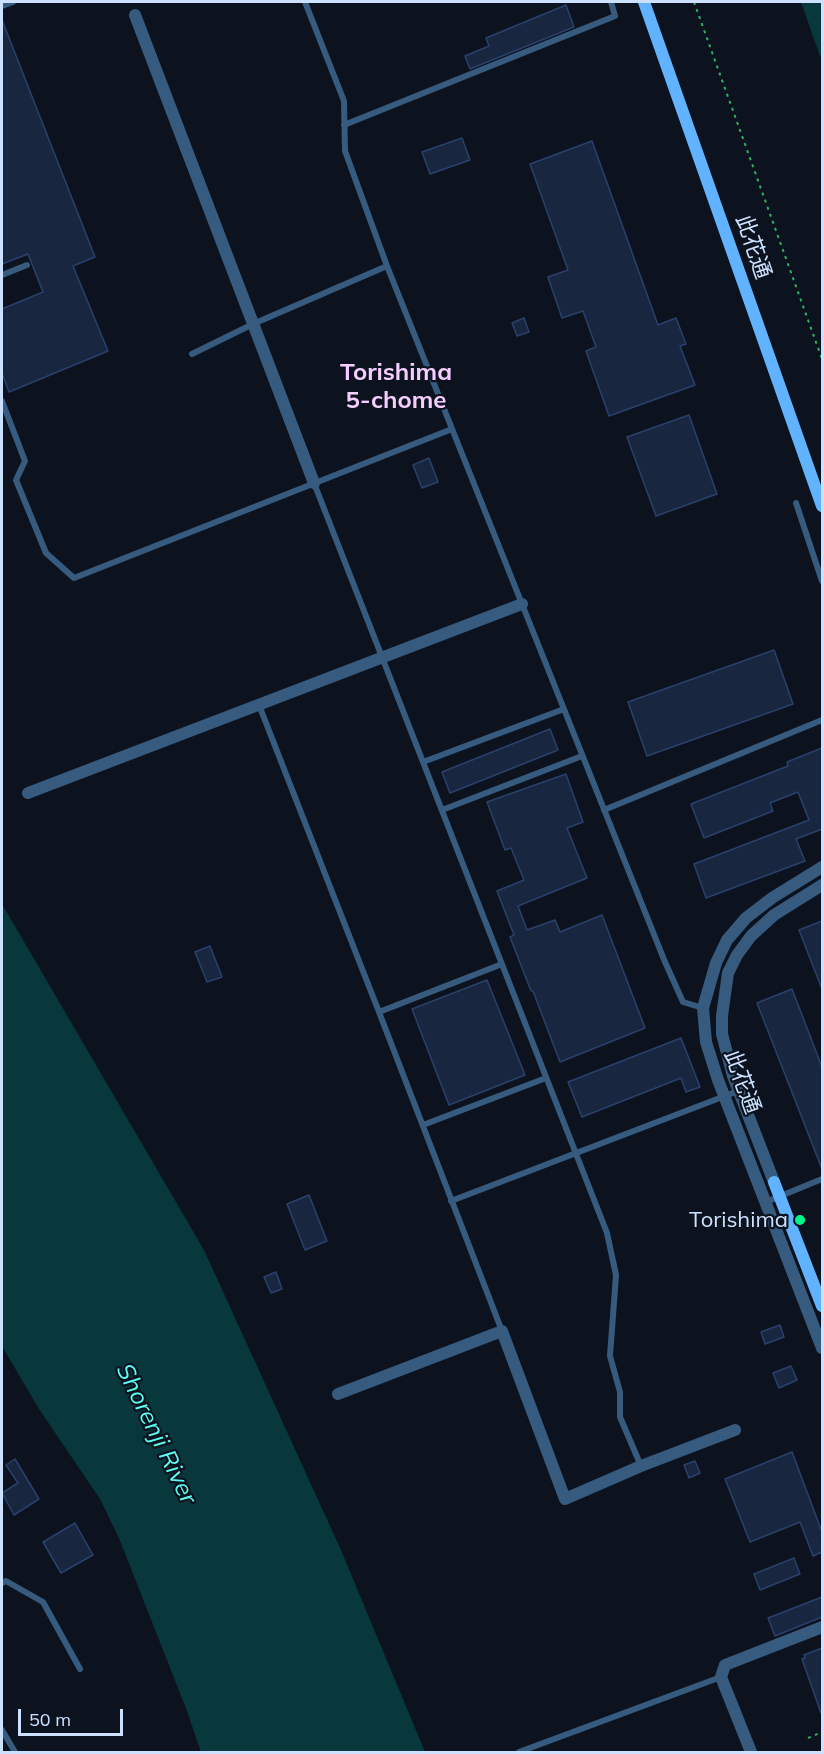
<!DOCTYPE html>
<html>
<head>
<meta charset="utf-8">
<style>
	body { margin:0 }
	#map { position:relative; width:824px; height:1754px; overflow:hidden; background:#0c131f; font-family:Mulish,sans-serif }
	canvas { display:block }
	.frame { position:absolute; inset:0; border:3px solid #cbe1ff; pointer-events:none }
	.scale { position:absolute; left:18px; top:1709px; width:105px; height:27px; box-sizing:border-box; border:3px solid #cbe1ff; border-top:0; padding-left:8px; font-size:18px; line-height:21px; white-space:nowrap; color:#cbe1ff; -webkit-text-stroke:4px #0c131f; paint-order:stroke }
</style>
</head>
<body>
<div id="map">
<canvas width="824" height="1754"></canvas>
<div class="frame"></div>
<div class="scale">50 m</div>
</div>
<script>
const ctx = document.querySelector('canvas').getContext('2d');
ctx.lineJoin = 'round';
function fillPath(path, color) {
  ctx.fillStyle = color;
  ctx.fill(path, 'evenodd');
}
function strokePath(path, color, width, dash) {
  ctx.strokeStyle = color;
  ctx.lineWidth = width;
  ctx.lineCap = dash ? 'butt' : 'round';
  ctx.setLineDash(dash || []);
  ctx.stroke(path);
}
function label(font, color, halo, rows, align = 'center') {
  ctx.font = font + ' Mulish,"Noto Sans JP",sans-serif';
  ctx.lineWidth = 4.5;
  ctx.setLineDash([]);
  ctx.textBaseline = 'middle';
  ctx.strokeStyle = halo;
  ctx.fillStyle = color;
  for (const [text, x, y, turn = 0] of rows) {
    ctx.save();
    ctx.translate(x, y);
    ctx.rotate((+turn || 0) * Math.PI / 180);
    ctx.textAlign = isNaN(turn) ? turn : align;
    if (halo) ctx.strokeText(text, 0, 0);
    ctx.fillText(text, 0, 0);
    ctx.restore();
  }
}
fillPath(new Path2D(`
	M 801,2 L 822,2 L 822,58 L 820,56 Z
	M 2,904 L 204,1250 L 341,1550 L 425,1752 L 201,1752 L 187,1711 L 119,1538 L 100,1499 L 39,1409 L 2,1346 Z`), '#08373c');
const building = new Path2D(`
	M 566,5 L 574,27 L 470,69 L 465,56 L 489,46 L 486,38 Z
	M 2,20 L 95,257 L 73,266 L 108,351 L 9,392 L 2,373 L 2,309 L 43,292 L 28,254 L 2,264 Z
	M 462,138 L 470,160 L 430,174 L 422,152 Z
	M 592,141 L 658,325 L 676,318 L 686,344 L 680,346 L 695,385 L 609,416 L 586,351 L 596,347 L 583,311 L 562,318 L 548,277 L 568,270 L 530,164 Z
	M 524,318 L 529,332 L 517,336 L 512,323 Z
	M 689,415 L 717,494 L 656,516 L 627,437 Z
	M 429,458 L 438,482 L 422,488 L 413,465 Z
	M 774,650 L 793,704 L 647,756 L 628,702 Z
	M 550,729 L 558,750 L 450,793 L 442,772 Z
	M 822,748 L 822,829 L 796,839 L 805,861 L 706,898 L 694,864 L 809,820 L 798,792 L 770,803 L 773,811 L 704,838 L 691,804 L 788,766 L 787,762 Z
	M 566,774 L 583,822 L 567,828 L 587,878 L 518,906 L 527,930 L 555,920 L 560,932 L 602,915 L 645,1028 L 560,1062 L 533,991 L 531,991 L 510,937 L 514,935 L 497,891 L 524,880 L 511,848 L 505,850 L 487,802 Z
	M 822,921 L 822,989 L 799,930 Z
	M 210,946 L 222,977 L 207,982 L 195,952 Z
	M 487,980 L 525,1075 L 449,1105 L 412,1009 Z
	M 792,989 L 822,1067 L 822,1169 L 757,1003 Z
	M 681,1038 L 700,1087 L 686,1092 L 681,1078 L 582,1117 L 568,1082 Z
	M 309,1195 L 327,1241 L 305,1250 L 287,1204 Z
	M 276,1272 L 282,1289 L 271,1293 L 264,1277 Z
	M 780,1325 L 784,1337 L 765,1344 L 761,1332 Z
	M 791,1366 L 797,1380 L 779,1388 L 773,1373 Z
	M 792,1452 L 822,1532 L 822,1552 L 813,1556 L 800,1522 L 750,1542 L 725,1479 Z
	M 15,1459 L 39,1499 L 14,1515 L 2,1493 L 18,1483 L 6,1465 Z
	M 695,1461 L 700,1473 L 689,1478 L 684,1465 Z
	M 75,1523 L 93,1555 L 61,1573 L 43,1542 Z
	M 794,1558 L 800,1574 L 760,1590 L 754,1574 Z
	M 822,1597 L 822,1617 L 775,1636 L 768,1618 Z
	M 822,1648 L 822,1713 L 821,1713 L 802,1659 L 805,1658 L 804,1655 Z`);
fillPath(building, '#182640');
strokePath(building, '#2a416d', 1.5);
strokePath(new Path2D(`
	M 694,2 L 822,359
	M 808,1738 L 822,1732`), '#2cb161', 2, [3, 4.5]);
strokePath(new Path2D(`
	M 305,2 L 344,101 L 345,151 L 387,266 L 665,962 L 683,1002 L 703,1008
	M 2,6 L 13,2
	M 344,125 L 615,16 L 611,2
	M 2,275 L 27,265
	M 192,354 L 253,324 L 387,266
	M 2,401 L 25,461 L 16,480 L 46,553 L 74,578 L 452,429
	M 314,483 L 607,1233 L 616,1275 L 610,1356 L 620,1392 L 620,1417 L 641,1466
	M 796,503 L 822,581
	M 259,705 L 379,1012 L 502,1331
	M 423,762 L 564,709
	M 442,810 L 582,756
	M 604,810 L 822,720
	M 379,1012 L 502,964
	M 423,1125 L 546,1078
	M 451,1201 L 738,1091
	M 766,1202 L 822,1179
	M 2,1583 L 6,1581 L 43,1602 L 80,1669
	M 2,1730 L 15,1752
	M 519,1752 L 721,1677`), '#375b7f', 6);
strokePath(new Path2D(`
	M 135,15 L 314,483
	M 28,793 L 522,604
	M 822,867 L 772,898 L 746,918 L 727,940 L 716,963 L 703,1008 L 706,1042 L 718,1080 L 822,1348
	M 774,1182 L 733,1076 L 722,1034 L 722,1016 L 728,973 L 737,955 L 751,936 L 774,915 L 822,885
	M 338,1394 L 502,1331 L 565,1499 L 641,1466 L 735,1430
	M 751,1752 L 721,1677 L 725,1665 L 822,1627`), '#375b7f', 12);
strokePath(new Path2D(`
	M 644,2 L 822,506
	M 774,1182 L 822,1306`), '#62b3ff', 12);
for (const [x, y, r, color] of [
	[800,1220,6,"#00f689"]
]) {
  const dot = new Path2D();
  dot.arc(x, y, r, 0, 2 * Math.PI);
  ctx.fillStyle = color;
  ctx.fill(dot);
  strokePath(dot, '#0c131f', 2);
}
label('22px', '#cbe1ff', '#0c131f', [
	["此花通",753,247,71],
	["此花通",742,1082,70]
]);
label('22px', '#cbe1ff', '#0c131f', [
	["Torishima",788,1220]
], 'right');
label('bold 24px', '#f6cdff', '#0c131f', [
	["Torishima",396,373],
	["5-chome",396,401]
]);
label('italic 24px', '#59fff2', '#0c131f', [
	["Shorenji River",156,1434,64]
]);
</script>
</body>
</html>
